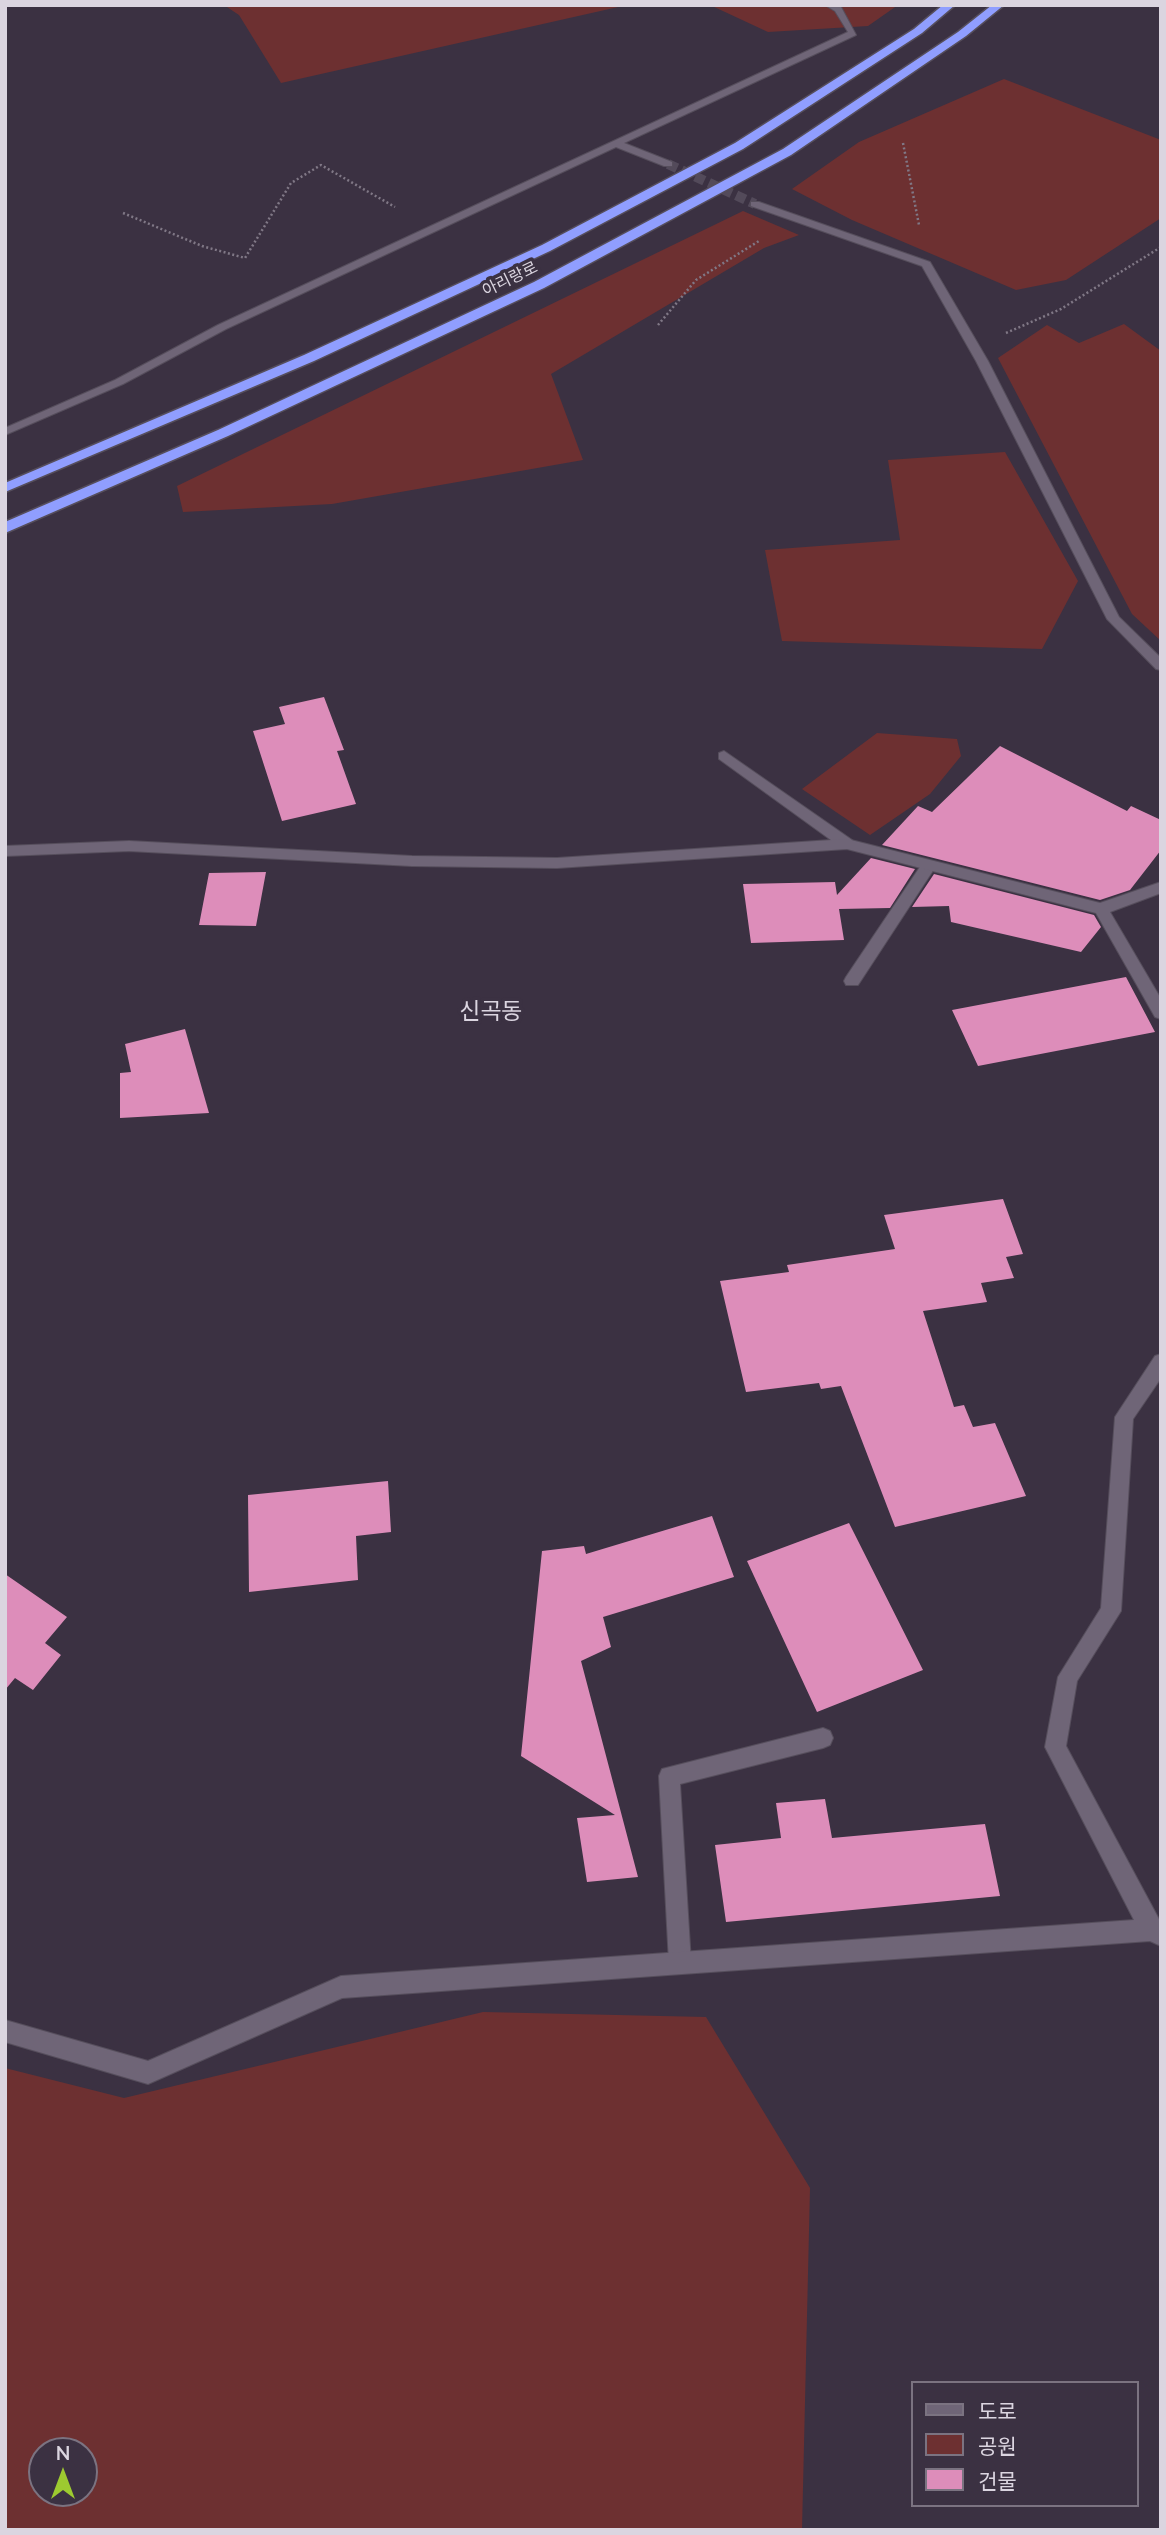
<!DOCTYPE html>
<html>
<head>
<meta charset="utf-8">
<style>
	body { margin:0 }
	#map { position:relative; width:1166px; height:2535px; overflow:hidden; background:#3b3142; font-family:Lato,"Noto Sans KR",sans-serif }
	canvas { display:block }
	.frame { position:absolute; inset:0; border:7px solid #dbd5e0; pointer-events:none }
	.legend { position:absolute; left:911px; top:2381px; width:228px; height:126px; box-sizing:border-box; background:#3b3142; border:2px solid #7b7381; margin:0; padding:9px 12px; list-style:none; font-size:21px; color:#dbd5e0 }
	.legend li { display:flex; align-items:center; gap:14px; height:35px }
	.legend b { width:35px; border:2px solid #7b7381 }
	.north { position:absolute; left:28px; top:2437px; width:70px; height:70px; box-sizing:border-box; background:#3b3142; border:2px solid #7b7381; border-radius:50%; rotate:0deg; font-size:19px; font-weight:700; line-height:28px; text-align:center; color:#dbd5e0 }
	.north::after { content:''; display:block; margin:auto; width:24px; height:32px; background:#9dca30; clip-path:polygon(50% 0,100% 100%,50% 72%,0 100%) }
</style>
</head>
<body>
<div id="map">
<canvas width="1166" height="2535"></canvas>
<div class="frame"></div>
<ul class="legend">
<li><b style="height:9px;background:#6f6577"></b>도로</li>
<li><b style="height:19px;background:#6d3031"></b>공원</li>
<li><b style="height:19px;background:#dd8dba"></b>건물</li>
</ul>
<div class="north">N</div>
</div>
<script>
const c = document.querySelector('canvas').getContext('2d');
c.lineJoin = 'round';
function fillPath(path, color) {
  c.fillStyle = color;
  c.fill(path, 'evenodd');
}
function shape(rows) {
  const path = new Path2D();
  for (const r of rows) {
    path.moveTo(r[0], r[1]);
    for (let i = 2; i < r.length; i += 2) path.lineTo(r[i], r[i + 1]);
  }
  return path;
}
function strokePath(path, color, width, dash) {
  c.strokeStyle = color;
  c.lineWidth = width;
  c.lineCap = dash ? 'butt' : 'round';
  c.setLineDash(dash || []);
  c.stroke(path);
}
function drawText(font, color, halo, rows, align = 'center') {
  c.font = font + ' Lato,"Noto Sans KR",sans-serif';
  c.lineWidth = 7;
  c.setLineDash([]);
  c.textBaseline = 'middle';
  c.strokeStyle = halo;
  c.fillStyle = color;
  for (const [text, x, y, turn = 0] of rows) {
    c.save();
    c.translate(x, y);
    c.rotate((+turn || 0) * Math.PI / 180);
    c.textAlign = isNaN(turn) ? turn : align;
    if (halo) c.strokeText(text, 0, 0);
    c.fillText(text, 0, 0);
    c.restore();
  }
}
fillPath(shape([
	[224,5,627,5,281,83,239,15],
	[710,5,898,5,868,26,768,32],
	[1004,79,1161,140,1161,218,1066,280,1016,290,852,220,792,189,859,142],
	[743,211,799,235,764,248,551,374,583,460,332,504,183,512,177,486],
	[1124,324,1161,351,1161,641,1132,614,998,358,1047,325,1079,343],
	[1005,452,1078,581,1042,649,782,641,765,550,900,540,888,460],
	[877,733,957,739,961,756,930,794,870,835,802,789],
	[483,2012,706,2017,810,2188,802,2530,5,2530,5,2068,124,2098],
	[42,2451,84,2451,84,2493,42,2493]
]), '#6d3031');
fillPath(shape([
	[324,697,344,750,337,751,356,804,282,821,253,731,285,724,279,707],
	[1000,746,1127,811,1131,806,1161,820,1161,850,1130,890,1100,900,882,845,918,806,932,812],
	[871,858,915,869,890,908,839,909,844,940,751,943,743,884,835,882,837,895],
	[266,872,256,926,199,925,209,873],
	[934,874,1094,915,1101,927,1081,952,951,922,949,906,912,907],
	[1126,977,1155,1032,978,1066,952,1010],
	[185,1029,209,1113,120,1118,120,1073,131,1072,125,1044],
	[1003,1199,1023,1254,1006,1257,1014,1278,981,1283,987,1302,923,1311,954,1407,964,1405,973,1427,995,1423,1026,1496,895,1527,841,1386,821,1389,819,1383,746,1392,720,1281,789,1272,787,1265,895,1249,884,1215],
	[388,1481,391,1532,356,1536,358,1580,249,1592,248,1495],
	[712,1516,734,1577,603,1617,611,1647,581,1661,638,1877,587,1882,577,1818,615,1815,521,1756,542,1551,584,1546,586,1554],
	[849,1523,923,1670,817,1712,747,1561],
	[5,1574,67,1617,45,1643,61,1655,33,1690,15,1678,5,1690],
	[825,1799,832,1838,985,1824,1000,1896,726,1922,715,1845,781,1838,776,1803]
]), '#dd8dba');
strokePath(shape([
	[668,164,755,204]
]), '#534a5a', 10, [10, 5]);
const lane = shape([
	[724,751,852,840,854,844,852,848,842,848,719,759,719,753,724,751],
	[929,860,936,865,934,869,858,985,846,985,844,981,846,977,924,861,929,860],
	[823,1728,830,1731,833,1738,830,1745,823,1748,680,1784,691,1963,688,1971,680,1974,672,1971,669,1963,659,1776,662,1769,823,1728]
]);
const street = shape([
	[825,5,841,7,856,35,624,143,672,162,672,166,664,166,616,147,226,329,123,384,5,435,5,428,115,380,218,325,848,32,835,11,825,5],
	[751,202,759,202,930,262,988,361,1119,617,1161,658,1161,670,1156,669,1107,619,976,361,922,266,751,206,751,202],
	[847,839,1100,903,1161,882,1161,893,1110,912,1161,999,1161,1019,1155,1017,1096,913,847,849,557,868,412,866,129,851,5,856,5,846,129,841,412,856,557,858,847,839],
	[1161,1354,1161,1378,1133,1419,1121,1611,1077,1681,1066,1746,1161,1923,1161,1946,1150,1941,342,1998,148,2084,5,2042,5,2020,148,2061,341,1976,1134,1920,1045,1747,1058,1677,1101,1608,1115,1417,1155,1356,1161,1354]
]);
const highway = shape([
	[943,5,955,5,922,33,743,149,550,251,314,361,5,492,5,483,304,355,542,245,735,143,914,29,943,5],
	[992,5,1004,5,966,36,791,155,544,288,228,436,5,533,5,522,218,430,534,282,783,149,958,32,992,5]
]);
strokePath(lane, '#564e5c', 2);
strokePath(street, '#564e5c', 2);
strokePath(highway, '#564e5c', 3);
strokePath(shape([
	[903,143,919,225],
	[123,213,202,246,245,258,291,183,321,165,395,207],
	[658,325,696,280,759,241],
	[1006,333,1061,309,1161,247]
]), '#807886', 2.5, [2, 2.5]);
fillPath(lane, '#6f6577');
fillPath(street, '#6f6577');
fillPath(highway, '#909eff');
drawText('16px', '#dbd5e0', '#3b3142', [
	["아리랑로",510,279,-26]
]);
drawText('23px', '#dbd5e0', '#3b3142', [
	["신곡동",491,1012]
]);
</script>
</body>
</html>
